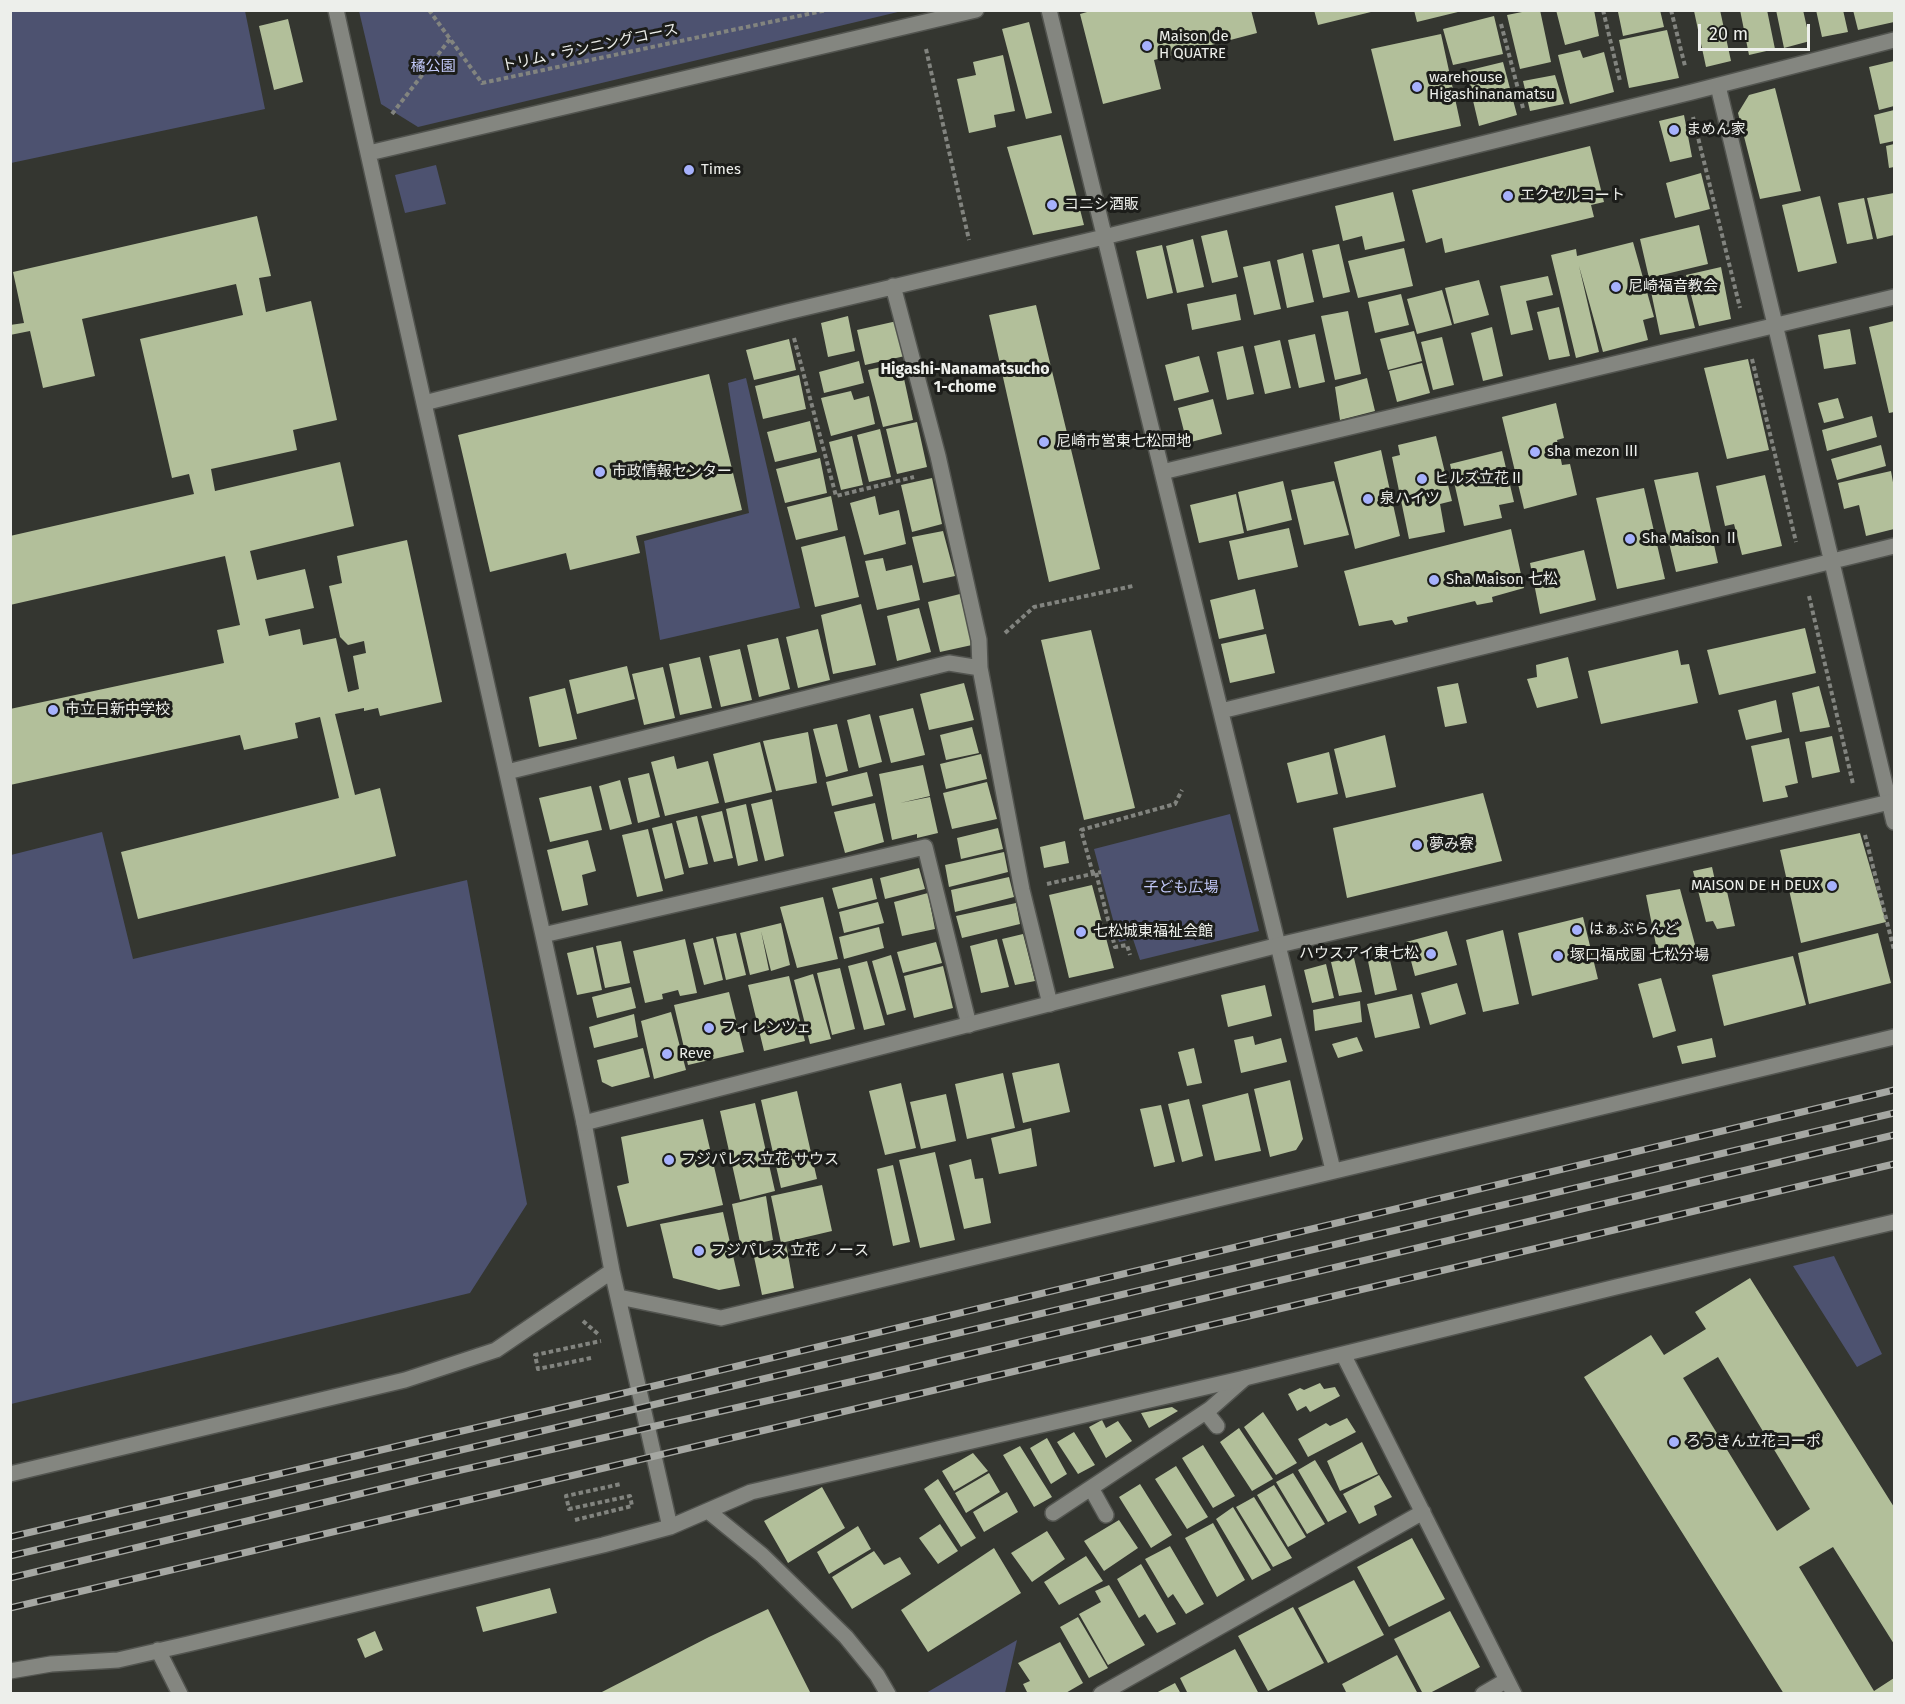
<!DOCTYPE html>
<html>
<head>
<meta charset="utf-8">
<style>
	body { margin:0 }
	#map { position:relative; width:1905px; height:1704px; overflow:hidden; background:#343630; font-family:"Fira Sans",sans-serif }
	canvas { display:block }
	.frame { position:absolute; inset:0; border:12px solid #edefeb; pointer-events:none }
	.scale { position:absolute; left:1698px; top:24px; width:112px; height:27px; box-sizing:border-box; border:3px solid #edefeb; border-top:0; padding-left:8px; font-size:18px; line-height:21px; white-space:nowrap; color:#edefeb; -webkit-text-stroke:4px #1c1d1a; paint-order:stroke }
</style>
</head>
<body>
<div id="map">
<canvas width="1905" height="1704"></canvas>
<div class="frame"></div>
<div class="scale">20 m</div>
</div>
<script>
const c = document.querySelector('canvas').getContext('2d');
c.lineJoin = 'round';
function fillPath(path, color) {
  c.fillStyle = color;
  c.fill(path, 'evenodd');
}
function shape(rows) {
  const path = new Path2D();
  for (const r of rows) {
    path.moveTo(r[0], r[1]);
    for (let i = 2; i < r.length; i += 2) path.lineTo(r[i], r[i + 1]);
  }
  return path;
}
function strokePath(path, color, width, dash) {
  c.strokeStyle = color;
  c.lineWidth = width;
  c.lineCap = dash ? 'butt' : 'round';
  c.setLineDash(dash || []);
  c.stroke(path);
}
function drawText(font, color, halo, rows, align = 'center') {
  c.font = font + ' "Fira Sans","Noto Sans JP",sans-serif';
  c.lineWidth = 6;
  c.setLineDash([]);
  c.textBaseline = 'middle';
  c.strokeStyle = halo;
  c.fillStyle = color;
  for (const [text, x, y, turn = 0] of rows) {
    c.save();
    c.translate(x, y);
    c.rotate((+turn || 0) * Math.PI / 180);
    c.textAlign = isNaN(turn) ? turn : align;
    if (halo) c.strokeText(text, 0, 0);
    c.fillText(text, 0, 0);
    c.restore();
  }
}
fillPath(shape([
	[10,11,245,11,265,109,11,163],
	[359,11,359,10,902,11,418,127,381,104],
	[436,165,446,204,405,213,395,175],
	[746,378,800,608,660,640,644,541,749,513,728,383],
	[1230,814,1259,931,1140,960,1133,939,1119,942,1094,849],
	[102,832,133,959,467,880,527,1204,470,1293,11,1404,11,855],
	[1834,1256,1882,1354,1857,1367,1793,1266],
	[1017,1640,1005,1693,926,1693]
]), '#4d5270');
fillPath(shape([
	[1094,10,1251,10,1257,33,1154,60,1161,89,1103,104,1080,14],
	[1314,10,1375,10,1375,11,1318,25],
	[1414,10,1462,10,1462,11,1417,22],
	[1532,10,1540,10,1551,62,1520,69,1507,15],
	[1556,10,1594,10,1599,36,1565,45],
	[1625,10,1660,10,1664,27,1623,36,1618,12],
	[1720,10,1731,61,1706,67,1694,11],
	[1740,10,1767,10,1775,49,1749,55],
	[1776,10,1803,10,1810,41,1784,48],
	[1816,10,1843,10,1848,32,1822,37],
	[1853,10,1894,10,1894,22,1858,30],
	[1494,16,1503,54,1453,65,1443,29],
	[288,19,303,82,274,90,259,26],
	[1029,22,1052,113,1026,119,1002,29],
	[1667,30,1679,78,1629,88,1619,40],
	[1441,34,1461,126,1394,141,1371,49],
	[1580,50,1583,58,1604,52,1614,92,1570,104,1558,55],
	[1003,55,1015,111,994,115,996,127,969,133,957,79,976,75,973,62],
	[1894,61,1894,106,1879,110,1869,67],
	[1503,62,1517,115,1479,126,1466,71],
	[1555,75,1564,104,1530,111,1523,81],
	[1775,88,1801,191,1760,199,1738,113,1749,95],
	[1894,110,1894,141,1880,144,1874,115],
	[1684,115,1692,157,1670,162,1659,121],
	[1061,135,1084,225,1033,235,1007,147],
	[1894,144,1894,167,1889,168,1886,146],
	[1590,146,1604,202,1591,205,1594,217,1445,253,1442,238,1426,243,1412,190],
	[1701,173,1710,209,1675,218,1666,183],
	[1393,192,1405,241,1365,250,1362,236,1343,241,1335,206],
	[1894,193,1894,235,1877,239,1867,198],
	[1820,196,1837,263,1798,272,1782,205],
	[1864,198,1873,239,1847,244,1838,203],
	[257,216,271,276,259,278,266,312,311,301,337,420,293,430,297,450,211,469,215,491,340,462,354,526,250,551,257,580,305,569,314,608,265,619,269,636,300,629,303,645,336,638,348,692,359,689,353,656,366,653,364,641,348,645,340,637,329,586,342,583,337,556,407,540,442,702,380,716,378,708,364,711,364,708,335,714,355,795,380,788,396,856,138,919,121,852,339,798,320,717,295,723,298,738,244,750,240,735,10,785,10,709,224,663,217,630,240,625,225,556,10,605,10,536,194,494,189,474,172,478,140,339,243,315,236,284,82,319,95,376,43,388,30,331,10,335,10,325,24,323,13,272],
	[1699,225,1708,264,1649,278,1640,239],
	[1227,230,1238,277,1212,283,1201,236],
	[1193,239,1204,287,1177,293,1166,246],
	[1633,242,1654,317,1643,320,1648,340,1603,352,1579,266,1599,352,1576,358,1551,255,1576,249,1577,256],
	[1339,244,1350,292,1323,298,1312,250],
	[1162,245,1173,293,1147,299,1136,251],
	[1404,248,1413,286,1358,298,1348,261],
	[1303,253,1314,302,1287,308,1277,260],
	[1270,261,1281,309,1254,315,1243,267],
	[1721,267,1731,319,1699,326,1686,275],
	[1548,276,1553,295,1526,301,1533,330,1511,335,1500,286],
	[1682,276,1695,328,1660,335,1649,282],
	[1479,280,1489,315,1454,324,1445,288],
	[1442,290,1452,325,1417,334,1407,299],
	[1236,294,1241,320,1192,330,1187,304],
	[1401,294,1409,325,1375,333,1368,302],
	[1036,305,1100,569,1049,582,989,315],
	[1559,307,1570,356,1549,360,1537,312],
	[1348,311,1361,374,1335,380,1321,316],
	[848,316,855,351,828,357,821,323],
	[897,321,905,356,865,365,857,330],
	[1894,321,1894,412,1889,413,1869,327],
	[1492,327,1503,376,1483,381,1471,333],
	[1850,329,1856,364,1824,369,1818,335],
	[1414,331,1422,361,1388,370,1380,339],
	[1315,334,1325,382,1299,388,1288,340],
	[1442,337,1454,385,1433,390,1421,342],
	[789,339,796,370,754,380,746,350],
	[1280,340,1291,388,1265,394,1254,346],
	[1243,346,1254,394,1227,400,1217,352],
	[1199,356,1209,392,1174,401,1165,365],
	[1748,359,1769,450,1727,459,1704,368],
	[859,361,864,383,824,393,819,372],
	[1422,363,1430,393,1397,402,1389,371],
	[886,366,889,377,903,374,913,420,883,427,868,370],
	[709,374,742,510,636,536,640,553,570,570,566,553,490,572,458,435],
	[799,375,806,409,763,419,755,386],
	[1367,378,1375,411,1340,420,1335,387],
	[851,391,854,400,869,396,875,424,831,436,821,398],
	[1838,398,1844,418,1824,423,1818,403],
	[1213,399,1222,434,1187,443,1178,408],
	[1556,403,1564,438,1557,440,1562,465,1570,464,1577,495,1524,509,1502,417],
	[1872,416,1877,437,1827,451,1822,430],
	[810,421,817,452,775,462,767,432],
	[917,422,927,467,897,474,886,429],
	[880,429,891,477,869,482,857,435],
	[852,436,863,485,841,490,829,442],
	[1436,436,1452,501,1440,504,1445,532,1409,539,1392,457,1400,455,1398,445],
	[1881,445,1886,466,1837,480,1831,459],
	[1381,450,1400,536,1355,549,1334,462],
	[1502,451,1514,502,1499,505,1502,518,1464,526,1450,464],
	[820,458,827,493,785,503,776,469],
	[1891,471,1894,488,1894,529,1866,536,1859,505,1844,509,1838,483],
	[1698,472,1718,563,1676,572,1654,480],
	[1765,475,1782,546,1742,555,1734,524,1725,526,1716,486],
	[932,478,942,524,912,532,901,485],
	[1283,481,1292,520,1247,531,1238,492],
	[1334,481,1349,535,1304,545,1291,490],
	[1644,488,1665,579,1617,589,1596,498],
	[1236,494,1244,533,1199,543,1190,505],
	[831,496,838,530,796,540,787,507],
	[875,496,879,515,899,510,906,544,864,555,850,503],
	[1289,528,1298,567,1238,580,1229,541],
	[1511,529,1524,588,1492,597,1493,602,1477,605,1475,601,1407,617,1408,622,1395,625,1392,620,1359,626,1344,571],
	[943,531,955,576,923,583,912,537],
	[845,536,859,597,815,607,801,547],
	[1584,550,1596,600,1540,614,1530,563],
	[883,558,886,571,912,565,920,600,877,610,865,561],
	[1255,589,1264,629,1219,639,1210,600],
	[960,594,972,645,940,652,928,602],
	[861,604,876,665,833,674,821,615],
	[919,608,931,652,897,661,887,616],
	[1805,628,1816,673,1719,695,1707,650],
	[818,629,830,680,798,688,786,637],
	[1091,630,1135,808,1084,820,1041,640],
	[1266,634,1275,673,1230,683,1221,644],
	[778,638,790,689,759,697,747,645],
	[740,649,752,700,721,707,709,656],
	[1678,650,1681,665,1689,664,1698,703,1601,724,1588,671],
	[700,657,712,708,680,715,669,664],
	[1568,657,1578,698,1537,708,1527,679,1537,677,1536,665],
	[627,666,635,699,577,714,569,680],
	[663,667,675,718,644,725,632,674],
	[964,683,974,720,929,730,920,694],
	[1458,683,1467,723,1445,727,1437,687],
	[1819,686,1830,727,1800,732,1792,693],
	[565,688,577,739,539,747,529,697],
	[1776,700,1782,732,1746,740,1738,710],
	[913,708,925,755,891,763,879,716],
	[870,714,882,762,859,768,847,720],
	[837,724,848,771,826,777,813,729],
	[972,727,979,753,946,760,940,735],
	[808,732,817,783,776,791,763,741],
	[1385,735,1396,787,1346,798,1334,749],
	[1832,736,1840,772,1812,778,1805,742],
	[1789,738,1798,783,1785,786,1788,797,1763,802,1751,746],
	[760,742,772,792,725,803,713,754],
	[1329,752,1338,794,1297,803,1287,763],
	[981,754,987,779,946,789,940,764],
	[674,756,677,769,708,761,719,803,665,816,651,762],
	[923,765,930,796,900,803,930,797,938,833,917,838,917,834,892,840,879,774],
	[867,772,873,796,832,806,826,782],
	[649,773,660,817,638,823,628,778],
	[620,780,632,824,610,830,599,786],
	[987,782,997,819,952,829,943,793],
	[591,786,602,830,550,842,539,798],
	[1483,793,1502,861,1347,898,1333,828],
	[772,799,784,856,765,861,751,804],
	[875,803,884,842,845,853,834,812],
	[746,804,758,861,738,866,726,809],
	[722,811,733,858,714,862,701,816],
	[697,816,708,864,689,868,676,821],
	[672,823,684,874,665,879,652,828],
	[998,828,1003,849,961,859,957,838],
	[648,829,663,891,637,897,622,835],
	[1860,833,1886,922,1801,943,1780,850],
	[588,840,596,871,582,875,588,905,562,911,547,850],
	[1065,841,1069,863,1044,868,1040,847],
	[1004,852,1008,872,949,887,945,865],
	[1712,867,1716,885,1725,883,1735,926,1717,929,1713,921,1706,922,1693,871],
	[919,868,925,889,885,899,880,878],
	[1009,877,1014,897,955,912,951,890],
	[872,878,877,899,838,909,832,888],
	[1092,885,1114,968,1069,978,1049,895],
	[1680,889,1697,952,1659,960,1646,895],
	[928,893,935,929,902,936,894,902],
	[823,897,838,959,797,968,780,907],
	[878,902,884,923,844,933,839,912],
	[1016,903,1020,924,962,938,956,916],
	[1583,917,1598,979,1532,996,1518,933],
	[781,923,790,965,771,971,761,931,769,970,750,975,740,933],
	[879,927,884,948,844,959,839,937],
	[1503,930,1519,1004,1483,1012,1466,940],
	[1447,931,1457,965,1415,976,1406,942],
	[736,933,746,975,726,980,716,937],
	[1878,933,1891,983,1809,1004,1798,953],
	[1023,934,1035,981,1015,985,1002,939],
	[713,938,723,980,704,985,693,943],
	[685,939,697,993,680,996,678,990,662,994,663,999,645,1003,633,951],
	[997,939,1009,987,981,993,970,946],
	[621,941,630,983,605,988,596,946],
	[936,942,942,963,903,973,897,952],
	[593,947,602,990,577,995,567,953],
	[891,955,906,1010,887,1015,872,961],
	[1389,956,1397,990,1375,995,1368,961],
	[1793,956,1806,1005,1724,1026,1712,975],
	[1354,958,1362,992,1339,996,1331,962],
	[867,961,885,1025,864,1030,848,966],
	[1326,964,1334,998,1312,1003,1304,970],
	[943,966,953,1008,914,1018,904,976],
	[840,968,855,1029,832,1035,817,973],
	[813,974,831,1039,810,1044,794,980],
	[789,976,805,1041,764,1051,748,985],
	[1661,978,1676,1031,1653,1038,1638,984],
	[1457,983,1466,1014,1430,1025,1421,993],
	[1265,985,1272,1016,1228,1027,1221,995],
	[631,987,636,1008,597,1018,592,997],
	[729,992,744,1052,688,1065,674,1005],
	[1412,994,1420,1028,1375,1038,1367,1004],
	[1360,1001,1362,1022,1315,1031,1313,1010],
	[671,1012,686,1070,654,1079,641,1021],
	[634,1014,638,1037,594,1048,589,1027],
	[1253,1036,1255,1045,1281,1038,1287,1062,1241,1073,1234,1040],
	[1357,1037,1363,1051,1338,1058,1332,1044],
	[1712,1038,1716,1057,1682,1064,1677,1046],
	[643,1048,650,1077,612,1087,602,1082,597,1060],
	[1194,1048,1202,1083,1187,1086,1178,1052],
	[1059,1063,1070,1112,1023,1123,1012,1073],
	[1003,1073,1015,1128,967,1139,955,1084],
	[1290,1080,1303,1139,1296,1150,1270,1157,1254,1089],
	[901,1083,916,1148,885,1155,869,1091],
	[797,1091,817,1179,781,1188,761,1100],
	[1248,1093,1261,1151,1215,1161,1202,1105],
	[946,1094,956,1141,921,1149,910,1102],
	[1189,1099,1203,1156,1182,1162,1168,1104],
	[755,1103,775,1191,740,1200,720,1111],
	[1161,1105,1175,1162,1154,1167,1140,1109],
	[703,1119,723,1205,627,1227,617,1186,629,1183,621,1137],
	[1031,1128,1037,1166,999,1174,991,1138],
	[935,1152,955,1240,920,1248,899,1160],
	[971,1159,975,1179,983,1178,991,1223,964,1229,949,1165],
	[893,1165,910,1242,893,1246,877,1169],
	[822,1185,832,1231,781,1243,771,1196],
	[766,1196,773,1240,741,1247,732,1204],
	[723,1212,740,1286,719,1290,673,1278,660,1224],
	[786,1244,794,1288,762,1295,753,1252],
	[1750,1278,1894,1507,1894,1644,1833,1547,1799,1567,1874,1691,1894,1678,1894,1694,1784,1694,1584,1377,1651,1335,1664,1355,1706,1329,1695,1312],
	[1718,1357,1810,1509,1777,1531,1683,1378],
	[1320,1383,1324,1389,1335,1387,1340,1396,1310,1412,1306,1406,1297,1411,1288,1394,1300,1388,1304,1390],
	[1172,1407,1178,1411,1149,1428,1141,1413],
	[1263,1412,1297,1463,1276,1475,1244,1427],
	[1347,1418,1356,1432,1308,1457,1298,1439,1326,1423,1330,1426],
	[1102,1420,1106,1428,1118,1421,1132,1441,1106,1458,1089,1427],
	[1239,1428,1273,1479,1252,1491,1220,1442],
	[1074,1432,1095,1465,1078,1474,1057,1442],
	[1047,1438,1067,1474,1051,1484,1030,1448],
	[1362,1442,1378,1474,1340,1491,1327,1461],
	[1203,1445,1235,1496,1213,1508,1182,1458],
	[1020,1446,1052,1497,1034,1507,1003,1455],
	[973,1453,988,1471,954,1491,942,1471],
	[1315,1460,1347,1512,1328,1522,1298,1470],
	[1176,1466,1208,1517,1187,1529,1155,1479],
	[989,1473,1000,1492,966,1513,955,1493],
	[1293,1473,1325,1524,1307,1534,1276,1482],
	[1379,1475,1392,1497,1374,1506,1377,1515,1359,1524,1343,1494],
	[938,1479,976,1538,961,1547,924,1489],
	[1140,1484,1172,1535,1151,1548,1119,1497],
	[1274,1485,1306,1537,1288,1547,1257,1495],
	[822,1487,845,1528,788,1563,764,1521],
	[1007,1492,1018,1512,984,1532,973,1512],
	[1254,1497,1292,1558,1273,1567,1236,1507],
	[1233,1507,1271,1570,1252,1580,1216,1519],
	[1119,1520,1138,1548,1104,1571,1084,1541],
	[1213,1523,1245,1580,1217,1597,1185,1538],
	[940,1524,958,1551,938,1564,919,1538],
	[858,1526,871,1549,829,1574,817,1552],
	[1047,1531,1065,1559,1032,1582,1011,1553],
	[1412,1538,1445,1599,1389,1627,1357,1567],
	[1170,1546,1204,1604,1186,1614,1173,1594,1168,1598,1145,1559],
	[994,1548,1021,1593,928,1652,901,1610],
	[874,1551,884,1565,900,1557,911,1574,852,1609,832,1577],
	[1086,1556,1103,1581,1059,1605,1044,1582],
	[1141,1564,1176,1624,1157,1633,1145,1614,1139,1618,1117,1579],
	[1354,1580,1384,1635,1328,1663,1298,1608],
	[1109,1585,1145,1645,1108,1665,1079,1614,1101,1602,1095,1591],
	[550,1588,557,1613,483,1632,476,1607],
	[1293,1607,1324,1663,1268,1691,1238,1636],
	[768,1609,811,1694,598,1694,709,1637],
	[1450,1611,1480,1667,1428,1694,1423,1694,1394,1639],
	[1078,1617,1108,1668,1089,1678,1060,1627],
	[375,1631,383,1650,365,1658,357,1639],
	[1060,1642,1083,1683,1064,1694,1028,1694,1023,1684,1030,1681,1018,1663],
	[1235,1649,1259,1694,1188,1694,1180,1678],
	[1397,1655,1418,1694,1347,1694,1342,1684],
	[1175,1683,1181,1694,1154,1694]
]), '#b2bf9a');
const lane = shape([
	[1206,1412,1217,1426],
	[1091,1488,1106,1515],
	[1053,1513,1210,1409,1245,1378]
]);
const street = shape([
	[336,10,543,935,584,1123,612,1271,670,1527],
	[1049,10,1333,1170],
	[1718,86,1894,822],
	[369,153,976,10],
	[893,286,938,456,979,640,980,668,1022,890,1050,1004],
	[424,403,787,312,1104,237,1692,92,1894,40],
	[1162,472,1894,297],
	[1221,711,1894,546],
	[507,772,949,663,980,668],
	[543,935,925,847,969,1025],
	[619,1297,721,1318,1894,1037],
	[1343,1354,1514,1694],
	[10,1474,405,1380,496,1350,612,1271],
	[708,1511,762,1555,846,1637,877,1675,888,1694],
	[158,1650,180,1694],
	[10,1671,51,1664,118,1660,188,1644,603,1545,670,1527,751,1492,1245,1378,1616,1287,1894,1222],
	[1101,1694,1423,1512],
	[1483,1694,1507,1680]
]);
const secondary = shape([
	[584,1123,1279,945,1894,801]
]);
strokePath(lane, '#52544f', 18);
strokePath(street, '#52544f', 18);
strokePath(secondary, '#52544f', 18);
strokePath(shape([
	[429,10,482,83,827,10],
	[1603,10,1620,81],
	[1671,10,1685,66],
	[1501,24,1523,108],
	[926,49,969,240],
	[392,114,450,39],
	[1693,117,1740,308],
	[794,338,836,496,914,477],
	[1752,359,1796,542],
	[1809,596,1853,784],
	[1005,633,1034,607,1133,586],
	[1865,835,1894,950],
	[1096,873,1115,947,1127,945,1130,955],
	[1093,874,1081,830,1175,804,1182,790],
	[1047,884,1101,872],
	[583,1321,598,1334],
	[591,1358,538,1369,535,1355,601,1341],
	[575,1520,632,1506,630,1496,569,1509,566,1496,621,1484]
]), '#82847f', 4, [4.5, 3]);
strokePath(lane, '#848680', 15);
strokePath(street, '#848680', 15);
strokePath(secondary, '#848680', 15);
const rail = shape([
	[10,1537,658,1385,1894,1090],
	[10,1556,1894,1113],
	[10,1578,430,1477,872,1377,1894,1135],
	[10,1608,1894,1164]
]);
strokePath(rail, '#a5a7a2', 7);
strokePath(rail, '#1c1d1a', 4.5, [14]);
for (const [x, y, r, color] of [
	[1147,46,6,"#a6b1fc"],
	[1417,87,6,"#a6b1fc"],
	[1674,130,6,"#a6b1fc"],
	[689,170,6,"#a6b1fc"],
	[1508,196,6,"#a6b1fc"],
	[1052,205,6,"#a6b1fc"],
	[1616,287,6,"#a6b1fc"],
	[1044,442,6,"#a6b1fc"],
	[1535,452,6,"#a6b1fc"],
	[600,472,6,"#a6b1fc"],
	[1422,479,6,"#a6b1fc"],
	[1368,499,6,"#a6b1fc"],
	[1630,539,6,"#a6b1fc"],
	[1434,580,6,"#a6b1fc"],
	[53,710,6,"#a6b1fc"],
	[1417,845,6,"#a6b1fc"],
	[1832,886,6,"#a6b1fc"],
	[1577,930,6,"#a6b1fc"],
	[1081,932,6,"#a6b1fc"],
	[1431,954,6,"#a6b1fc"],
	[1558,956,6,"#a6b1fc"],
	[709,1028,6,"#a6b1fc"],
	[667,1054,6,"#a6b1fc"],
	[669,1160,6,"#a6b1fc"],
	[699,1251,6,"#a6b1fc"],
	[1674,1442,6,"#a6b1fc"]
]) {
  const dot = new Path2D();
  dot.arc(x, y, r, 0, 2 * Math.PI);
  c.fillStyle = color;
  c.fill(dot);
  strokePath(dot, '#1c1d1a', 2);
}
drawText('15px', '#edefeb', '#1c1d1a', [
	["Maison de",1159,37],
	["H QUATRE",1159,54],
	["warehouse",1429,78],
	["Higashinanamatsu",1429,95],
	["まめん家",1686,130],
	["Times",701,170],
	["エクセルコート",1520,196],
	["コニシ酒販",1064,205],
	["尼崎福音教会",1628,287],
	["尼崎市営東七松団地",1056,442],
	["sha mezon Ⅲ",1547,452],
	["市政情報センター",612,472],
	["ヒルズ立花Ⅱ",1434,479],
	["泉ハイツ",1380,499],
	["Sha Maison Ⅱ",1642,539],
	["Sha Maison 七松",1446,580],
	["市立日新中学校",65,710],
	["夢み寮",1429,845],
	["MAISON DE H DEUX",1820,886,"right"],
	["はぁぶらんど",1589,930],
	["七松城東福祉会館",1093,932],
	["ハウスアイ東七松",1419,954,"right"],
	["塚口福成園 七松分場",1570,956],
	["フィレンツェ",721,1028],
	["Reve",679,1054],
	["フジパレス 立花 サウス",681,1160],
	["フジパレス 立花 ノース",711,1251],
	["ろうきん立花コーポ",1686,1442]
], 'left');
drawText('15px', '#edefeb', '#1c1d1a', [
	["トリム・ランニングコース",590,48,-12]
]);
drawText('15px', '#c3cafa', '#1c1d1a', [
	["橘公園",433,67],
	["子ども広場",1181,888]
]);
drawText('bold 16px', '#edefeb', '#1c1d1a', [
	["Higashi-Nanamatsucho",965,370],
	["1-chome",965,388]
]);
</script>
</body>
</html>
